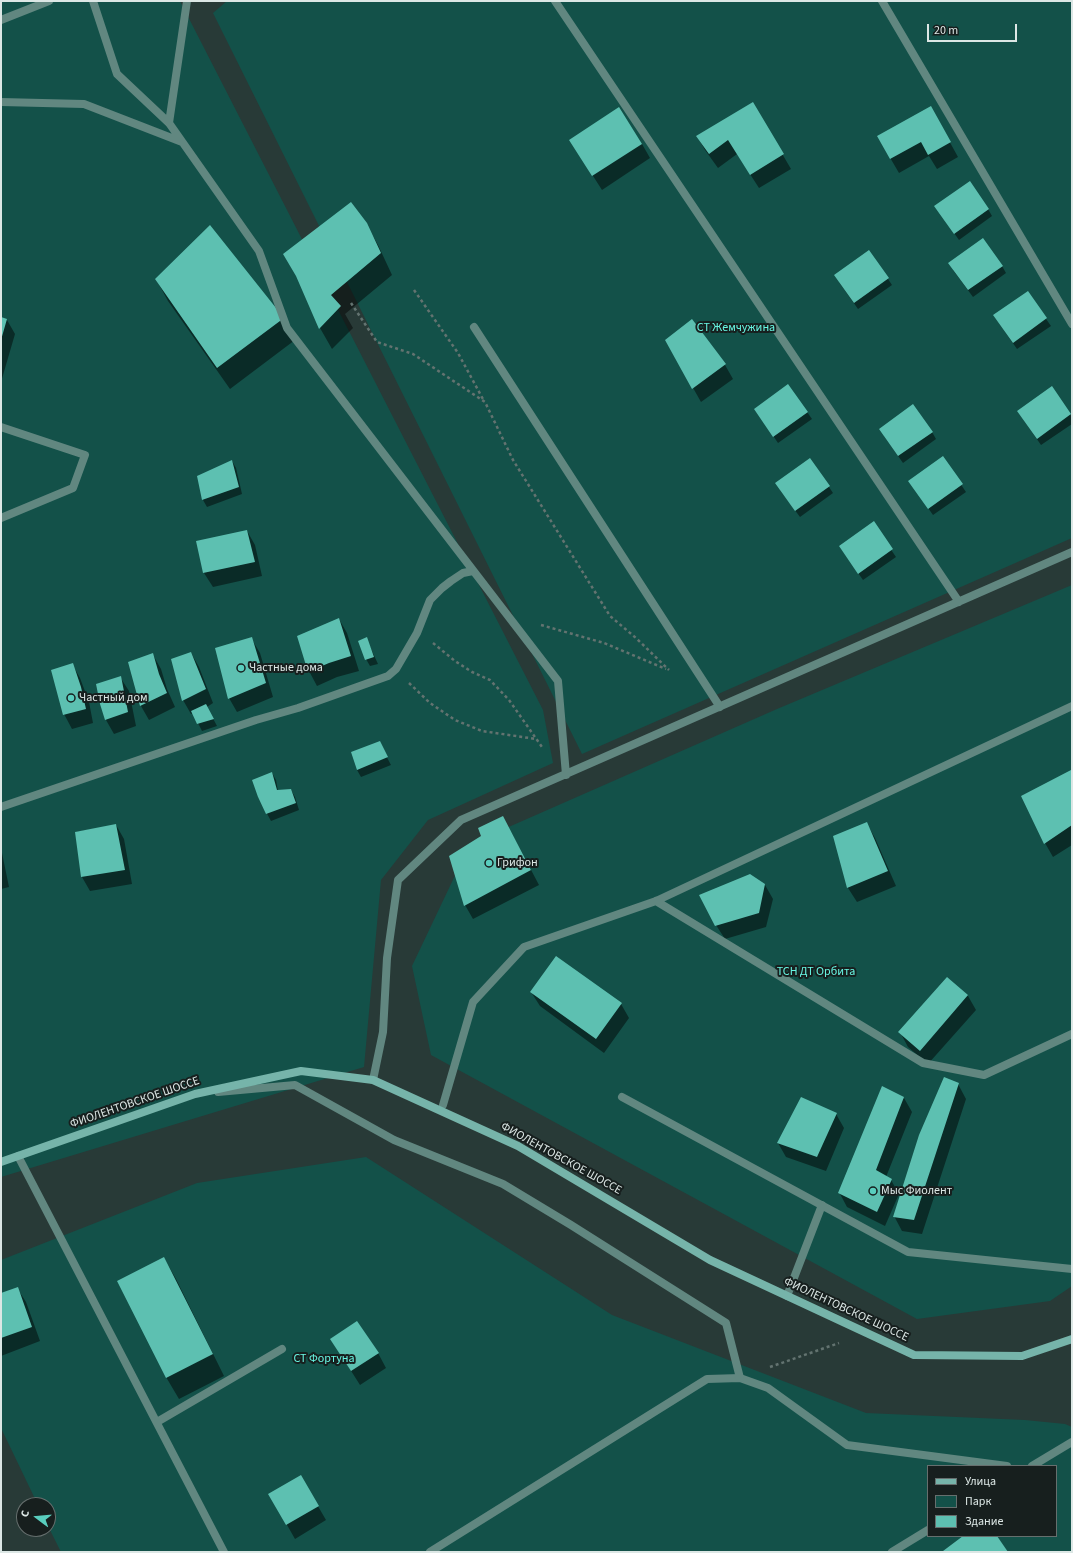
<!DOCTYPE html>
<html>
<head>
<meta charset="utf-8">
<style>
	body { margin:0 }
	#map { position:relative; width:1073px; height:1553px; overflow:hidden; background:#283a37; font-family:"Source Sans 3",sans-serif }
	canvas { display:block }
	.frame { position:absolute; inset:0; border:2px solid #dce7e5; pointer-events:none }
	.legend { position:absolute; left:927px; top:1465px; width:130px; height:72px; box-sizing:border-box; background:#171f1e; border:1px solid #666f6e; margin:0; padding:5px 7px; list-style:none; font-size:12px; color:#dce7e5 }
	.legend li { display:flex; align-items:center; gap:8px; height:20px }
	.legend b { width:20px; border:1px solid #666f6e }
	.north { position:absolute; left:16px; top:1497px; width:40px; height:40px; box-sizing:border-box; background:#171f1e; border:1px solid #666f6e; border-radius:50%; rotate:286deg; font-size:11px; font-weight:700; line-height:16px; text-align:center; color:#dce7e5 }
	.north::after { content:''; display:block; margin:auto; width:14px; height:18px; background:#59cebe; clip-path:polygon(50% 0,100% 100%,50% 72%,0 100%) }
	.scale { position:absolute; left:927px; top:24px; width:90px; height:18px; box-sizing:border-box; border:2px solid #dce7e5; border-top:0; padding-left:5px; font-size:12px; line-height:14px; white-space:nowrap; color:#dce7e5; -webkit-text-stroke:3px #171f1e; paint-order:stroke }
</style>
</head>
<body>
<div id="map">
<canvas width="1073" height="1553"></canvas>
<div class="frame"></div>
<ul class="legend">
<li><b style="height:5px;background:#76b4aa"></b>Улица</li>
<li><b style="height:11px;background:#135149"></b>Парк</li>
<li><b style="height:11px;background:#5dc0b1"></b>Здание</li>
</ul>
<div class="north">С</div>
<div class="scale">20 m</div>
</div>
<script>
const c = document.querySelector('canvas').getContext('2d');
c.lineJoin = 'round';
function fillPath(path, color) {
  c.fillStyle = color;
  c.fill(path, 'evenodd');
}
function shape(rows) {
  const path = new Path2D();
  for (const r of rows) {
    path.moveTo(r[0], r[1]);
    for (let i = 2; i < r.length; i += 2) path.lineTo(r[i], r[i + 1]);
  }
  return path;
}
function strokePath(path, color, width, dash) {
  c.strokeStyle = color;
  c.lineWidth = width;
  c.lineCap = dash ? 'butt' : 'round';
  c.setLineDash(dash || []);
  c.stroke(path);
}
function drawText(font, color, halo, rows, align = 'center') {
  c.font = font + ' "Source Sans 3",sans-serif';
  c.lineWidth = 4;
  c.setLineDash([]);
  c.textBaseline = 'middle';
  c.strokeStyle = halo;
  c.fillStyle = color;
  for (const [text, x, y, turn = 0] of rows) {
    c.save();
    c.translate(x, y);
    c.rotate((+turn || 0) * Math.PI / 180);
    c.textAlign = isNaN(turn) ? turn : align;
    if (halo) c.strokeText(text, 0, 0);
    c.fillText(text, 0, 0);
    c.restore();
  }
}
fillPath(shape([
	[1,1,180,1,543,710,553,763,428,820,381,880,364,1067,1,1177],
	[227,1,1072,1,1072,538,582,754,213,13],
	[1072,585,1072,1286,1050,1301,917,1319,431,1055,412,966,470,844,777,709],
	[366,1157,612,1315,866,1413,1025,1420,1065,1424,1072,1427,1072,1552,61,1552,48,1526,48,1505,38,1505,1,1428,1,1260,197,1183],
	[928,1466,1056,1466,1056,1536,928,1536]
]), '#135149');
fillPath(shape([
	[753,104,791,169,759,188,737,154,718,168,705,150,697,136],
	[931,108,958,157,937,169,929,156,899,173,878,137],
	[642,144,650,158,602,190,579,154],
	[988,209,992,216,959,240,940,213],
	[366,223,378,245,392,275,345,314,353,328,332,349,320,328,299,280],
	[1002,266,1006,273,973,297,953,270],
	[156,279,283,319,295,340,230,389,168,301],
	[888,279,892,285,858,309,839,282],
	[1027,292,1051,326,1017,349,994,316],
	[1,318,7,320,15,334,1,382],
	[692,320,725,365,733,379,701,402,666,340],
	[788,385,812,419,778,443,755,409],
	[1052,388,1072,417,1072,424,1041,445,1018,412],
	[932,432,936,439,903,463,884,436],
	[943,458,966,492,933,515,914,488],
	[232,461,236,468,242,494,207,507,203,500,198,477],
	[829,487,833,493,800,517,780,490],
	[873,523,896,557,863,580,840,547],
	[247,531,255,545,262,576,213,587,204,573,198,542],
	[339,619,347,633,359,671,337,677,317,686,309,671],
	[251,638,260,653,273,697,237,712,229,698],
	[366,638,378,664,370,666,366,659],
	[191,653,199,667,213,703,207,707,217,726,202,731,193,713,191,714,183,700],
	[153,655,161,669,167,689,175,707,149,720,141,706,130,663],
	[72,664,80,678,89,702,93,723,72,729,64,714],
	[120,677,129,691,136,726,114,734,106,720],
	[383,750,391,765,361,777,357,770],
	[1071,771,1072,773,1072,845,1053,857,1045,843],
	[272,773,276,780,278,791,291,790,295,797,299,810,271,821,258,797],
	[867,824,875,838,896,886,857,902,848,888,834,837],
	[116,825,124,839,132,884,90,891,82,877,76,832],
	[511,832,539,885,473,919,465,905,483,837],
	[1,848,9,887,1,889],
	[765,885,773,899,766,927,725,939,716,925],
	[947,978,968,996,976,1010,928,1064,908,1047,900,1032],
	[531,992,621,1004,629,1018,604,1053,540,1006],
	[958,1084,966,1099,922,1234,902,1231,894,1216],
	[904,1098,912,1112,886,1177,891,1180,899,1194,885,1226,847,1207,839,1192],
	[836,1114,844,1128,826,1171,786,1157,778,1143],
	[164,1258,176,1279,224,1376,179,1399,166,1377],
	[17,1288,26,1302,40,1341,1,1356,1,1294],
	[331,1339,378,1353,386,1368,360,1385],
	[301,1477,326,1520,295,1539,270,1495]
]), '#0007');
fillPath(shape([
	[753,102,784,154,750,175,728,140,709,154,696,136],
	[931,106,951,142,928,155,921,142,890,159,877,136],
	[619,107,642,144,592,176,569,140],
	[970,181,989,209,954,234,934,206],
	[351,202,367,223,381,253,331,295,341,306,319,329,296,276,283,254],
	[210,225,284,318,217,368,155,279],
	[983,238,1003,266,968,290,948,263],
	[869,250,889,278,854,303,834,275],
	[1028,291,1047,318,1013,343,993,315],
	[1,317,7,319,1,340],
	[692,319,726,364,692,389,665,340],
	[788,384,808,412,773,437,754,409],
	[1052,386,1071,414,1037,439,1017,411],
	[913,404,933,432,898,456,879,429],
	[943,456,963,484,928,509,908,481],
	[810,458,830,486,795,511,775,483],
	[232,460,239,487,202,500,197,476],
	[874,521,893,549,858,574,839,546],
	[247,530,255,562,203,573,196,541],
	[339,618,351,656,329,663,308,672,297,636],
	[252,637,266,683,228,699,215,648],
	[367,637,374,657,365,660,358,641],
	[191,652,206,689,182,701,171,659],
	[153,653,159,674,167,693,140,706,128,662],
	[73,663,81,687,86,709,63,715,51,670],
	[121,676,128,712,105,720,100,704,96,684],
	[206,704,214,719,197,724,191,711],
	[380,741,388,757,357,770,351,752],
	[1071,770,1072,825,1044,844,1021,796],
	[272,772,277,790,291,789,296,803,266,814,258,797,252,780],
	[503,816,531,870,464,906,449,856,481,836,478,828],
	[867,822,888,871,847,888,833,836],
	[116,824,125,870,81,877,75,832],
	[750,874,765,884,759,913,715,926,699,895],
	[556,956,622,1003,596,1039,530,992],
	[947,977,968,995,920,1051,898,1032],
	[944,1077,959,1083,914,1220,893,1217,919,1135],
	[882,1086,904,1097,876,1170,892,1179,877,1212,838,1193],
	[801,1097,837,1113,817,1157,777,1143],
	[164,1257,213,1354,166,1378,117,1281],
	[18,1287,32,1327,1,1338,1,1293],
	[357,1321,379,1353,351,1371,330,1339],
	[301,1475,319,1506,286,1525,268,1494],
	[963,1536,997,1536,1008,1552,944,1552,943,1551]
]), '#5dc0b1');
strokePath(shape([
	[414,290,458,353,484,401],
	[351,303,377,342,413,354,485,402,513,460,610,616,636,638,669,670],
	[541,625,604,643,666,669],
	[433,643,455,661,472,672,490,680,509,700,542,747],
	[409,683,430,703,455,720,482,731,536,739],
	[770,1367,839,1343]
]), '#637370', 2.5, [3, 3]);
strokePath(shape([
	[656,901,923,1063,984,1075,1072,1034],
	[622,1097,908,1252,1072,1269],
	[443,1105,473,1002,524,947,656,901,1072,706],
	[18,1156,224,1552],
	[787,1296,822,1205],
	[157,1422,282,1349],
	[1032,1466,1072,1442],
	[430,1552,707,1379,740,1378,768,1388,847,1445,1007,1466],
	[892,1552,928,1530]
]), '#618780', 8);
strokePath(shape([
	[93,1,117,74,169,123],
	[187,1,169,123,259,251,287,328,558,681,566,775],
	[555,1,959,602],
	[882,1,1072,324],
	[1,20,49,1],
	[1,102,84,104,182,142],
	[474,327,720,707],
	[1,427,85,455,73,488,1,518],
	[1,807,256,720,298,708,388,676,396,669,417,633,430,600,442,588,451,581,463,573,473,571],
	[373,1080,383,1032,387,958,398,880,461,820,1072,552],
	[218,1092,295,1085,394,1140,503,1184,571,1225,726,1323,740,1378]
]), '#618780', 8);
strokePath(shape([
	[1,1162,195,1094,301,1071,373,1080,518,1146,710,1260,914,1355,1022,1356,1072,1339]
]), '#76b4aa', 8);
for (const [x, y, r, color] of [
	[241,668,4,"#59cebe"],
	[71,698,4,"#59cebe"],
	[489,863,4,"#59cebe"],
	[873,1191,4,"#59cebe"]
]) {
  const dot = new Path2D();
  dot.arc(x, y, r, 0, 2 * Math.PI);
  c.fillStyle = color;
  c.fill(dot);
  strokePath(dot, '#171f1e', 1.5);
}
drawText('12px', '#68f6e3', '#171f1e', [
	["СТ Жемчужина",736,328],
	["ТСН ДТ Орбита",816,972],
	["СТ Фортуна",324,1359]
]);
drawText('12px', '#dce7e5', '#171f1e', [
	["Частные дома",249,668],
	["Частный дом",79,698],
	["Грифон",497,863],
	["Мыс Фиолент",881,1191]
], 'left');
drawText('12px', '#dce7e5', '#171f1e', [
	["ФИОЛЕНТОВСКОЕ ШОССЕ",135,1103,-19],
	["ФИОЛЕНТОВСКОЕ ШОССЕ",561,1159,29],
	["ФИОЛЕНТОВСКОЕ ШОССЕ",846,1310,25]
]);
</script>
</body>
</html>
